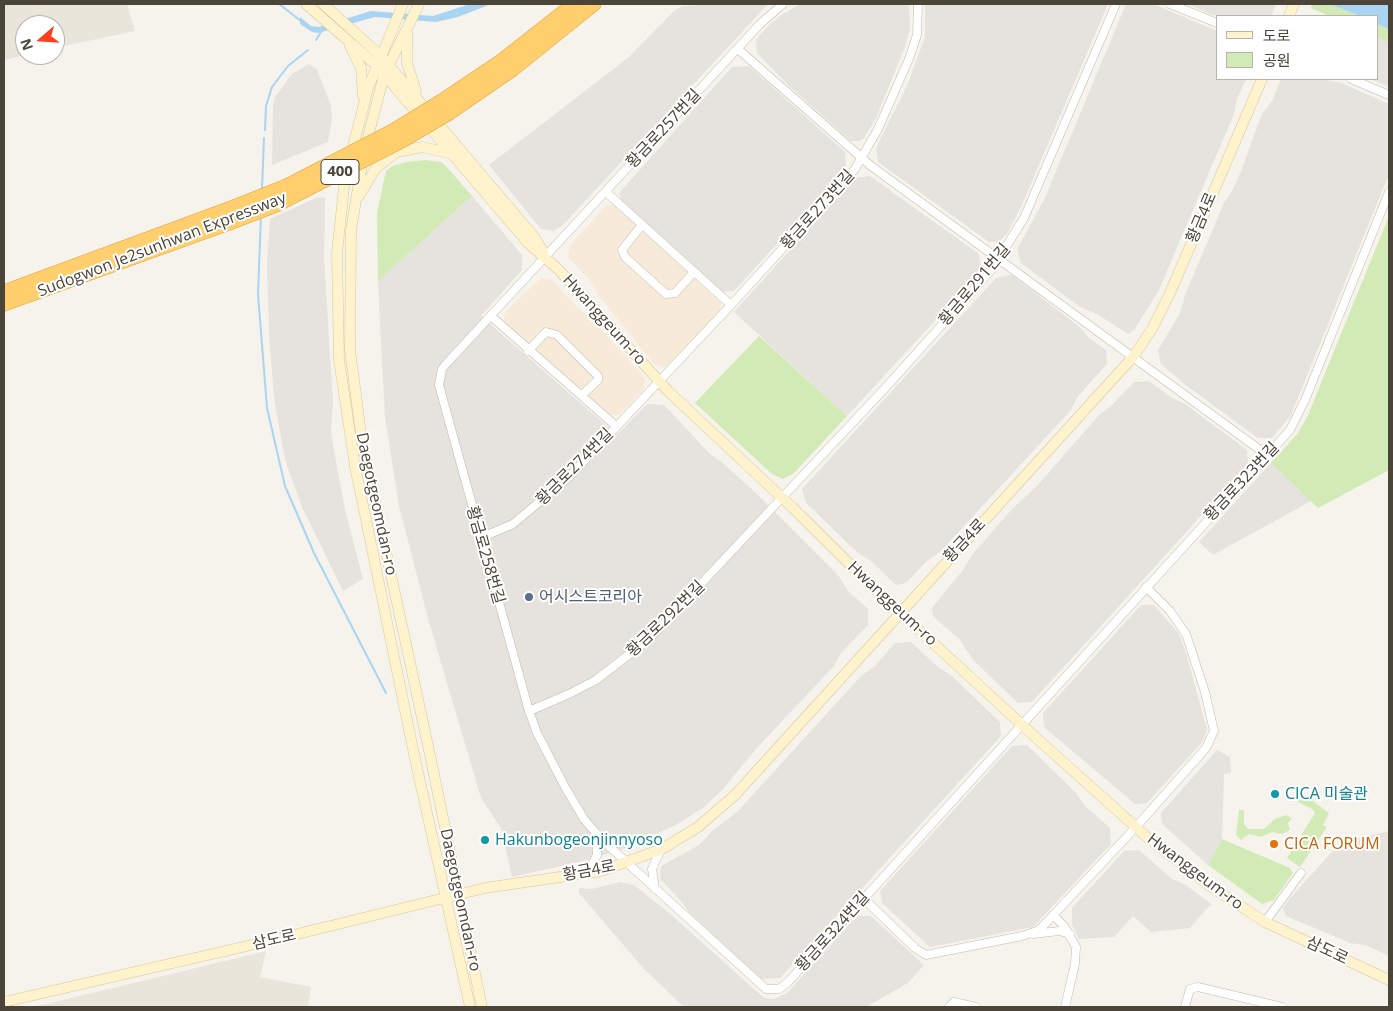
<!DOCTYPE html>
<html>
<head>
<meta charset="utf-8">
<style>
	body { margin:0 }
	#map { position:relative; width:1393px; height:1011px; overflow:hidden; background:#f6f3ec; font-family:"Open Sans","Noto Sans KR",sans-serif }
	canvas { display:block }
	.frame { position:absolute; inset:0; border:5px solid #4b4439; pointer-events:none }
	.legend { position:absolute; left:1216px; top:15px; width:162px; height:65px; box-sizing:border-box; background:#fff; border:1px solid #b7b4b0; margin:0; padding:6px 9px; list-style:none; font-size:15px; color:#4b4439 }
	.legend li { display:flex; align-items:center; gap:10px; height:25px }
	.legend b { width:25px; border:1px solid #b7b4b0 }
	.north { position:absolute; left:15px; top:15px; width:50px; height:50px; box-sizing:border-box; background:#fff; border:1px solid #b7b4b0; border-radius:50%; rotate:251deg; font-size:14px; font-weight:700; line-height:20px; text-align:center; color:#4b4439 }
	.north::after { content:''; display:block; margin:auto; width:18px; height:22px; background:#fc3f1d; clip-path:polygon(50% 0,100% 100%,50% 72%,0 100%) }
</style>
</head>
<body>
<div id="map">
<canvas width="1393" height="1011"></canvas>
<div class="frame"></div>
<ul class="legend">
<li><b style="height:6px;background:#fff3cd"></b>도로</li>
<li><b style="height:14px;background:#d2eab5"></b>공원</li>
</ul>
<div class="north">N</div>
</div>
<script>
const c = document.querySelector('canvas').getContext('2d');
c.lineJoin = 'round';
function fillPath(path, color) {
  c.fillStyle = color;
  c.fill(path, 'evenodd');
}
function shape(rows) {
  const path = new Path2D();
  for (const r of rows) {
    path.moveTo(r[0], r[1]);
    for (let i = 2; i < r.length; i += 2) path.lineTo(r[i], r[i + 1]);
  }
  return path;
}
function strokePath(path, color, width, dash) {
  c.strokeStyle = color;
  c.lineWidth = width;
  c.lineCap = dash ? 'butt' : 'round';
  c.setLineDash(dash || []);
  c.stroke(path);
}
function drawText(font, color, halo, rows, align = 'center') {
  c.font = font + ' "Open Sans","Noto Sans KR",sans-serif';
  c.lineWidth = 4;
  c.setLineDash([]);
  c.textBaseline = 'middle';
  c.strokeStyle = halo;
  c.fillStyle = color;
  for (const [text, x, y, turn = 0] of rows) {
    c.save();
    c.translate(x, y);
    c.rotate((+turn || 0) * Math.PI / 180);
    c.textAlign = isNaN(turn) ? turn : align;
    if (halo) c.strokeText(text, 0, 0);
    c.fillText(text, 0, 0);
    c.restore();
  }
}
fillPath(shape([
	[4,4,127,4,135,31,55,48,55,25,25,25,25,55,4,60],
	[266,951,260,977,311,987,308,1007,34,1007]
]), '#eae5da');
fillPath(shape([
	[607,205,615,205,621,210,721,303,720,311,669,364,663,368,654,364,600,297,591,282,568,257,570,245],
	[541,278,551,279,554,282,580,310,595,322,643,376,645,381,643,390,619,415,610,415,523,341,504,323,504,315,509,308]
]), '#f7ead8');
fillPath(shape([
	[715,4,768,4,562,226,553,231,541,229,489,165,629,57,674,11,683,6],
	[800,4,909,4,910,29,905,47,876,118,864,138,860,141,851,141,789,86,757,53,756,40,765,29,781,15],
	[925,4,1108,4,1021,207,1007,234,998,242,989,242,878,162,876,148,907,86,925,37],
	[1126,4,1153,4,1217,31,1217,79,1246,79,1237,99,1234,114,1158,292,1134,330,1128,334,1097,314,1080,307,1021,263,1017,249,1044,200],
	[1188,4,1276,4,1271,16,1212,15],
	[1377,37,1389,43,1389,87,1370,79,1377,79],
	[309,64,317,69,331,106,332,119,328,142,272,165,273,106,275,97,292,74],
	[749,66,845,152,846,168,734,291,721,292,622,202,619,193,732,67],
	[1281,79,1322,79,1341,83,1389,104,1389,174,1291,415,1272,438,1258,438,1187,386,1161,364,1158,350,1180,313,1185,295,1224,203,1232,191,1241,171,1262,114,1272,101],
	[870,176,979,254,981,271,847,416,734,312,855,178],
	[472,196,522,255,522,270,481,316,617,435,647,404,664,405,710,454,724,464,758,495,838,575,848,591,868,609,868,625,842,652,833,667,755,750,723,789,703,808,674,826,620,850,583,861,512,877,501,828,481,798,429,622,399,506,385,417,381,343,378,281],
	[318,197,325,198,324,258,333,404,331,430,333,445,345,510,363,579,343,591,302,507,285,460,274,398,269,333,267,264,270,219],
	[1012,275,1081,328,1090,339,1106,350,1107,364,1078,396,1071,410,941,551,927,561,906,583,896,585,871,561,858,553,806,503,802,489,996,278],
	[1149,381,1172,398,1185,404,1247,450,1248,464,1032,702,1018,703,973,660,960,640,933,616,932,608,963,570,971,556,1013,508,1037,486,1099,415,1111,406,1134,382],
	[1271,463,1311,501,1213,555,1199,542],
	[1141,605,1154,605,1179,634,1186,653,1207,729,1203,741,1147,803,1135,804,1044,727,1043,713],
	[911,642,939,668,952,676,1000,722,1001,736,780,978,761,979,689,912,680,900,660,879,661,866,699,845,711,832,738,811,862,675,874,667,895,643],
	[1027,745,1075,792,1085,806,1110,828,1111,844,1033,927,930,947,882,903,880,891,1012,746],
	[1217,750,1230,757,1231,773,1224,774,1222,839,1208,865,1162,824,1161,813],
	[1389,831,1389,956,1365,945,1350,943,1286,916,1283,908,1291,897,1341,842],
	[1139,850,1172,879,1186,885,1211,904,1190,928,1151,932,1133,916,1114,937,1079,939,1072,924,1072,908,1124,851],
	[620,882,634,885,669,913,764,998,774,999,787,993,857,916,871,916,924,965,908,983,866,1007,684,1007,643,968,579,893,579,888,592,889]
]), '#e6e2dd');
fillPath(shape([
	[1312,4,1330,4,1360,16,1329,16,1311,8],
	[1377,24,1389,29,1389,43,1377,37],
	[425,160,441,162,446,166,472,196,378,281,377,213,386,171,392,166,406,162],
	[1389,216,1389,470,1318,508,1271,463,1298,433,1308,415],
	[759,336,847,416,793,474,783,479,772,474,695,403],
	[1296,794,1306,796,1329,813,1323,825,1327,827,1300,867,1287,858,1315,813,1312,809,1298,802,1294,796],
	[1239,810,1244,810,1244,824,1248,829,1264,829,1275,819,1286,815,1292,818,1288,823,1290,830,1282,834,1272,832,1261,837,1249,834,1241,840,1236,835],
	[1222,839,1290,868,1293,873,1274,900,1262,904,1208,865]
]), '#d2eab5');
fillPath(shape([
	[470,4,491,4,458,17,436,22,375,17,318,33,312,32,300,24,300,17,311,26,319,27,371,11,433,16],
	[1330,4,1389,4,1389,29,1377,24,1377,16,1360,16]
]), '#a9d4f2');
strokePath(shape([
	[279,4,301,21],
	[316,40,321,32],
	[265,130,266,106,272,87,288,66,308,50],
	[262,189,264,138],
	[261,216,258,294,267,408,285,486,314,553,386,693]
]), '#a9d4f2', 2);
const street = shape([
	[783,4,760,24,447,363,442,369,439,385,529,711,537,733,565,787,584,819,601,839,766,989,779,989,788,982,1290,430,1305,400,1389,192],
	[1170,4,1217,23],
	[738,49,871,166,1267,455],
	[1351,79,1389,95],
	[606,192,731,305],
	[642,225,622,250,625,257,666,294,675,293,694,272],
	[492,317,616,426],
	[528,351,546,332,557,335,598,376,598,380,582,395],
	[480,538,513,524,569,477,731,305,855,169,878,129,909,59,917,35,918,4],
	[529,711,569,694,596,680,650,638,887,386,992,269,1024,218,1116,4],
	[587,874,597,855,596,833],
	[655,889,652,869,661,849],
	[863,898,915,948,926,955,1022,936,1037,931,1043,926,1136,827,1206,748,1214,731,1205,692,1186,634,1170,611,1146,587],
	[1053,915,1064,926,1076,947,1075,964,1065,1007],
	[1265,922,1301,873],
	[1033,934,1059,931,1070,934],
	[949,1007,954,1002,976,1007],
	[1185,1007,1190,989,1198,987,1282,1007]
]);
const secondary = shape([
	[306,4,376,65,528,243,559,270,668,391,793,508,882,596,1033,735,1148,838,1210,886,1265,922,1389,980],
	[323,4,380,55,535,238,543,252],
	[403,4,368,88,345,178,337,253,339,360,355,466,414,754,470,1007],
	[419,4,384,75,364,152,351,230,350,350,362,441,430,755,482,1007],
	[1289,16,1294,4],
	[407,32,407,63,416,91],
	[350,46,361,68,363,96],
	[359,196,376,168,397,152,422,147,453,154],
	[4,1002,273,940,485,888,601,871,662,849,698,827,735,795,1133,357,1152,329,1170,293,1262,79]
]);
const highway = shape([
	[442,101,503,60,574,4],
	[449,113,513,69,594,4],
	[4,292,234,207],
	[4,304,229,223]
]);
strokePath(street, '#c2bbae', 9);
strokePath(secondary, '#d6c79b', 11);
strokePath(highway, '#e0a43c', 15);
strokePath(street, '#fff', 8);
strokePath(secondary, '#fff3cd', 10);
strokePath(highway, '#ffcf6e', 14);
const highwayBridge = shape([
	[234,207,287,186,393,131,442,101],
	[229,223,276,205,405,139,449,113]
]);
strokePath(highwayBridge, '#e0a43c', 15, []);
strokePath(highwayBridge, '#ffcf6e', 14);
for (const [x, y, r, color] of [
	[529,597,5,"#5c6f8a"],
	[1275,794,5,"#0f9aa8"],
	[485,840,5,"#0f9aa8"],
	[1274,844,5,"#e8710a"]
]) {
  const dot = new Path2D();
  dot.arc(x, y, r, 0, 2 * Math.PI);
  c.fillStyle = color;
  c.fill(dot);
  strokePath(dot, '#fff', 2);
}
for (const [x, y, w] of [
	[340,172,38]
]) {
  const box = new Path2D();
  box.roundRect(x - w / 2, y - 12.5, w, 25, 4);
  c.fillStyle = '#fff';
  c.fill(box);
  strokePath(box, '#4b4439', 1);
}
drawText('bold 15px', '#4b4439', null, [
	["400",340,172]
]);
drawText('16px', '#4b4439', '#fff', [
	["황금로257번길",664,129,-47],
	["황금로273번길",818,210,-48],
	["황금4로",1202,218,-67],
	["Sudogwon Je2sunhwan Expressway",162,245,-21],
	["황금로291번길",975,285,-50],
	["Hwanggeum-ro",604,320,48],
	["황금로274번길",575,467,-45],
	["황금로323번길",1242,482,-47],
	["Daegotgeomdan-ro",376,504,78],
	["황금4로",965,541,-47],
	["황금로258번길",485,555,74],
	["Hwanggeum-ro",892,604,43],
	["황금로292번길",666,619,-44],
	["황금4로",589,871,-11],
	["Hwanggeum-ro",1195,872,37],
	["Daegotgeomdan-ro",460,900,78],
	["황금로324번길",833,932,-48],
	["삼도로",274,940,-13],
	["삼도로",1327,951,25]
]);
drawText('16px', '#4e5e75', '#fff', [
	["어시스트코리아",539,597]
], 'left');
drawText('16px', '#0d838f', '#fff', [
	["CICA 미술관",1285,794],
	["Hakunbogeonjinnyoso",495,840]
], 'left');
drawText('16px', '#c56008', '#fff', [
	["CICA FORUM",1284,844]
], 'left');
</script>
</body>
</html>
